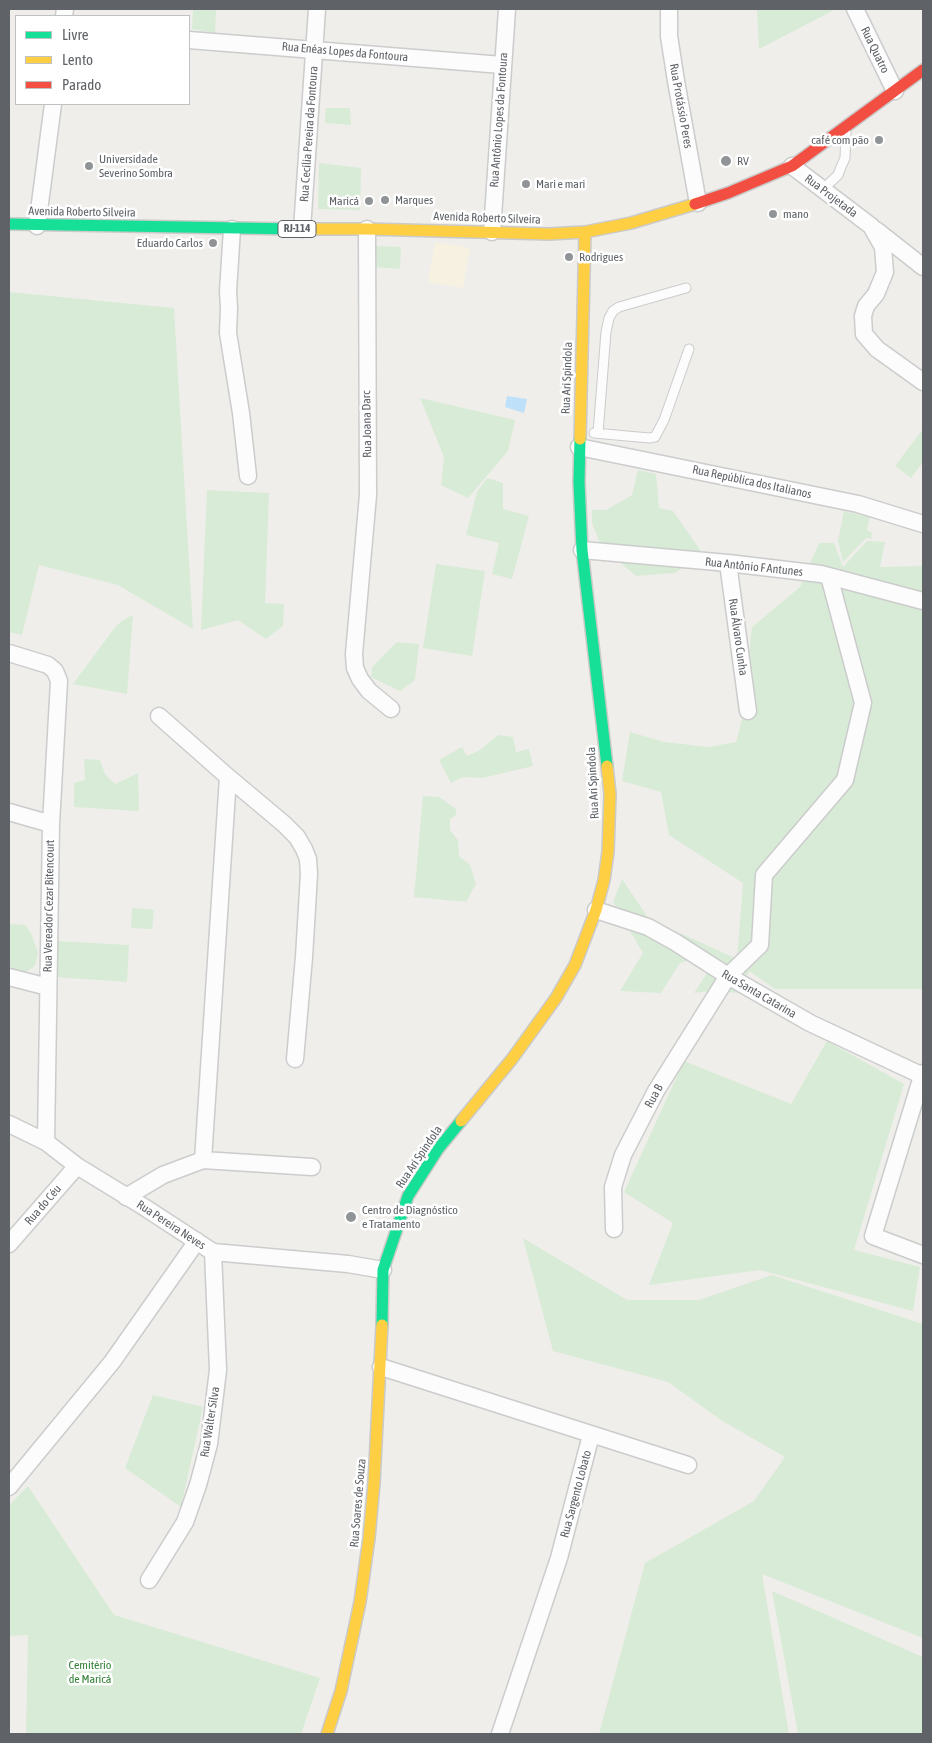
<!DOCTYPE html>
<html>
<head>
<meta charset="utf-8">
<style>
	body { margin:0 }
	#map { position:relative; width:932px; height:1743px; overflow:hidden; background:#efeeea; font-family:"Asap Condensed",sans-serif }
	canvas { display:block }
	.frame { position:absolute; inset:0; border:10px solid #5f6368; pointer-events:none }
	.legend { position:absolute; left:15px; top:15px; width:175px; height:90px; box-sizing:border-box; background:#fff; border:1px solid #bfc1c3; margin:0; padding:6px 9px; list-style:none; font-size:15px; color:#5f6368 }
	.legend li { display:flex; align-items:center; gap:10px; height:25px }
	.legend b { width:25px; border:1px solid #bfc1c3 }
</style>
</head>
<body>
<div id="map">
<canvas width="932" height="1743"></canvas>
<div class="frame"></div>
<ul class="legend">
<li><b style="height:6px;background:#16e098"></b>Livre</li>
<li><b style="height:6px;background:#ffcf43"></b>Lento</li>
<li><b style="height:6px;background:#f24e42"></b>Parado</li>
</ul>
</div>
<script>
const c = document.querySelector('canvas').getContext('2d');
c.lineJoin = 'round';
function fillPath(path, color) {
  c.fillStyle = color;
  c.fill(path, 'evenodd');
}
function shape(rows) {
  const path = new Path2D();
  for (const r of rows) {
    path.moveTo(r[0], r[1]);
    for (let i = 2; i < r.length; i += 2) path.lineTo(r[i], r[i + 1]);
  }
  return path;
}
function strokePath(path, color, width, dash) {
  c.strokeStyle = color;
  c.lineWidth = width;
  c.lineCap = dash ? 'butt' : 'round';
  c.setLineDash(dash || []);
  c.stroke(path);
}
function drawText(font, color, halo, rows, align = 'center') {
  c.font = font + ' "Asap Condensed",sans-serif';
  c.lineWidth = 5;
  c.setLineDash([]);
  c.textBaseline = 'middle';
  c.strokeStyle = halo;
  c.fillStyle = color;
  for (const [text, x, y, turn = 0] of rows) {
    c.save();
    c.translate(x, y);
    c.rotate((+turn || 0) * Math.PI / 180);
    c.textAlign = isNaN(turn) ? turn : align;
    if (halo) c.strokeText(text, 0, 0);
    c.fillText(text, 0, 0);
    c.restore();
  }
}
fillPath(shape([
	[193,9,216,9,215,33,192,29],
	[757,9,836,9,759,49],
	[326,108,350,108,351,125,325,123],
	[319,163,361,168,360,210,318,209],
	[374,246,401,247,400,269,372,267],
	[9,292,174,308,193,629,118,585,39,565,22,635,9,632],
	[420,398,515,420,508,451,468,498,441,485,444,457],
	[923,429,923,462,911,478,895,466],
	[638,470,656,474,659,508,673,511,703,554,675,573,636,576,601,546,592,523,592,510,606,510,632,495],
	[487,478,503,483,503,509,529,516,512,579,492,574,499,543,466,535,477,492],
	[207,490,269,493,265,603,284,604,283,626,266,639,238,620,201,630],
	[844,511,870,517,867,530,872,533,871,539,866,538,843,562,838,541],
	[867,541,885,542,880,567,923,566,923,989,775,989,749,971,741,993,711,991,694,993,707,973,690,960,680,963,661,993,620,991,643,953,613,902,622,879,649,919,737,959,743,883,669,835,661,792,622,781,630,732,664,742,709,747,736,742,742,719,752,627,800,587,819,543,834,543,843,567],
	[436,564,485,571,472,656,423,648],
	[133,615,127,694,73,684,116,626,123,620],
	[397,642,419,644,415,680,400,691,371,677,372,667],
	[498,735,513,737,516,752,529,749,533,766,482,778,463,777,451,783,439,760,462,747,467,756,480,750],
	[84,759,100,760,105,774,115,784,138,773,139,811,74,807,74,783,85,780],
	[423,796,439,797,456,809,456,815,450,819,450,830,458,840,459,856,470,865,476,884,466,902,414,897],
	[132,908,154,910,152,929,131,928],
	[9,924,25,925,31,933,38,953,35,966,21,975,9,972],
	[57,941,129,945,127,982,55,977],
	[827,1041,904,1084,854,1250,920,1267,913,1311,760,1270,649,1285,673,1223,624,1192,684,1061,791,1104],
	[523,1238,627,1300,699,1300,772,1275,923,1324,923,1638,762,1574,789,1734,599,1734,645,1563,754,1501,785,1457,721,1420,668,1382,553,1351],
	[153,1395,203,1407,181,1507,125,1468],
	[28,1486,114,1615,320,1678,301,1734,26,1734,28,1635,9,1636,9,1505],
	[772,1591,923,1657,923,1734,798,1734]
]), '#d8ebd6');
fillPath(shape([
	[435,242,470,248,463,288,428,282]
]), '#f6f1e1');
fillPath(shape([
	[507,396,527,399,524,413,505,407]
]), '#bfe0f9');
const lane = shape([
	[822,190,838,175,841,167,845,158,846,132],
	[594,433,649,438,655,437,664,420,689,349],
	[598,433,606,332,609,318,613,311,619,307,686,288]
]);
const street = shape([
	[669,9,669,36,676,81,698,203],
	[855,9,895,91],
	[64,16,65,9],
	[189,40,502,65],
	[792,166,871,226,883,247,885,272,876,294,866,306,863,316,864,334,877,349,923,382],
	[37,226,53,104],
	[232,229,228,291,229,308,228,333,241,413,248,476],
	[302,229,317,9],
	[367,229,368,495,354,654,355,668,360,679,369,691,391,709],
	[876,230,923,267],
	[492,232,507,9],
	[579,447,858,504,923,524],
	[582,550,728,563,821,574,923,601],
	[728,563,748,711],
	[9,653,48,665,55,671,59,681,51,824,46,1142],
	[159,716,228,777,284,824,297,837,304,849,308,859,309,874,304,957,295,1059],
	[9,812,51,824],
	[596,910,648,927,675,942,728,976,810,1023,923,1076],
	[9,977,48,987],
	[923,1073,873,1236,923,1255],
	[9,1124,46,1142,77,1166,144,1207,213,1252,348,1264,383,1270],
	[203,1160,228,777],
	[126,1197,163,1175,203,1160,312,1167],
	[614,1229,613,1187,623,1155,656,1091,728,976,760,945,764,875,845,780,863,703,829,576],
	[9,1244,77,1166],
	[381,1367,688,1465],
	[9,1487,112,1362,197,1241],
	[149,1580,185,1522,198,1485,209,1444,218,1370,213,1252],
	[500,1734,559,1558,591,1435]
]);
const fast = shape([
	[9,224,295,229],
	[580,439,579,482,582,550,607,766],
	[382,1325,383,1270,408,1196,438,1149,461,1121]
]);
const slow = shape([
	[295,229,367,229,549,234,585,232,631,223,695,204],
	[580,439,585,232],
	[461,1121,512,1059,556,998,575,965,596,910,604,880,608,852,610,794,607,766],
	[327,1734,341,1691,360,1602,369,1538,374,1483,382,1325]
]);
const jam = shape([
	[695,204,728,193,792,166,923,70]
]);
strokePath(lane, '#cbcccc', 11);
strokePath(street, '#cbcccc', 19);
strokePath(fast, '#cacacb', 14);
strokePath(slow, '#cacacb', 14);
strokePath(jam, '#cacacb', 14);
strokePath(lane, '#fdfcfc', 9);
strokePath(street, '#fdfcfc', 16);
strokePath(fast, '#16e098', 11);
strokePath(slow, '#ffcf43', 11);
strokePath(jam, '#f24e42', 11);
for (const [x, y, r, color] of [
	[879,140,5,"#919496"],
	[726,161,6,"#919496"],
	[89,166,5,"#919496"],
	[526,184,5,"#919496"],
	[385,200,5,"#919496"],
	[369,201,5,"#919496"],
	[773,214,5,"#919496"],
	[213,243,5,"#919496"],
	[569,257,5,"#919496"],
	[351,1217,6,"#919496"]
]) {
  const dot = new Path2D();
  dot.arc(x, y, r, 0, 2 * Math.PI);
  c.fillStyle = color;
  c.fill(dot);
  strokePath(dot, '#fff', 2);
}
for (const [x, y, w] of [
	[297,229,38]
]) {
  const box = new Path2D();
  box.roundRect(x - w / 2, y - 8.5, w, 17, 4);
  c.fillStyle = '#fff';
  c.fill(box);
  strokePath(box, '#5f6368', 1);
}
drawText('bold 11px', '#5f6368', null, [
	["RJ-114",297,229]
]);
drawText('12px', '#5f6368', '#fff', [
	["Rua Quatro",875,50,64],
	["Rua Enéas Lopes da Fontoura",345,52,5],
	["Rua Protássio Peres",681,106,80],
	["Rua Antônio Lopes da Fontoura",499,120,-86],
	["Rua Cecília Pereira da Fontoura",309,134,-86],
	["Rua Projetada",831,196,37],
	["Avenida Roberto Silveira",82,212,1],
	["Avenida Roberto Silveira",487,218,2],
	["Rua Ari Spindola",567,378,-88],
	["Rua Joana Darc",367,424,-91],
	["Rua República dos Italianos",752,482,12],
	["Rua Antônio F Antunes",754,567,6],
	["Rua Álvaro Cunha",738,637,82],
	["Rua Ari Spindola",593,783,-93],
	["Rua Vereador Cezar Bitencourt",49,906,-89],
	["Rua Santa Catarina",759,994,30],
	["Rua B",654,1096,-61],
	["Rua Ari Spindola",419,1157,-56],
	["Rua do Céu",43,1205,-49],
	["Rua Pereira Neves",171,1225,33],
	["Rua Walter Silva",210,1422,-81],
	["Rua Sargento Lobato",576,1494,-75],
	["Rua Soares de Souza",358,1503,-85]
]);
drawText('12px', '#5f6368', '#fff', [
	["café com pão",869,140,"right"],
	["Universidade",99,159],
	["Severino Sombra",99,173],
	["RV",737,161],
	["Mari e mari",536,184],
	["Marques",395,200],
	["Maricá",359,201,"right"],
	["mano",783,214],
	["Eduardo Carlos",203,243,"right"],
	["Rodrigues",579,257],
	["Centro de Diagnóstico",362,1210],
	["e Tratamento",362,1224]
], 'left');
drawText('12px', '#348238', '#fff', [
	["Cemitério",90,1665],
	["de Maricá",90,1679]
]);
</script>
</body>
</html>
